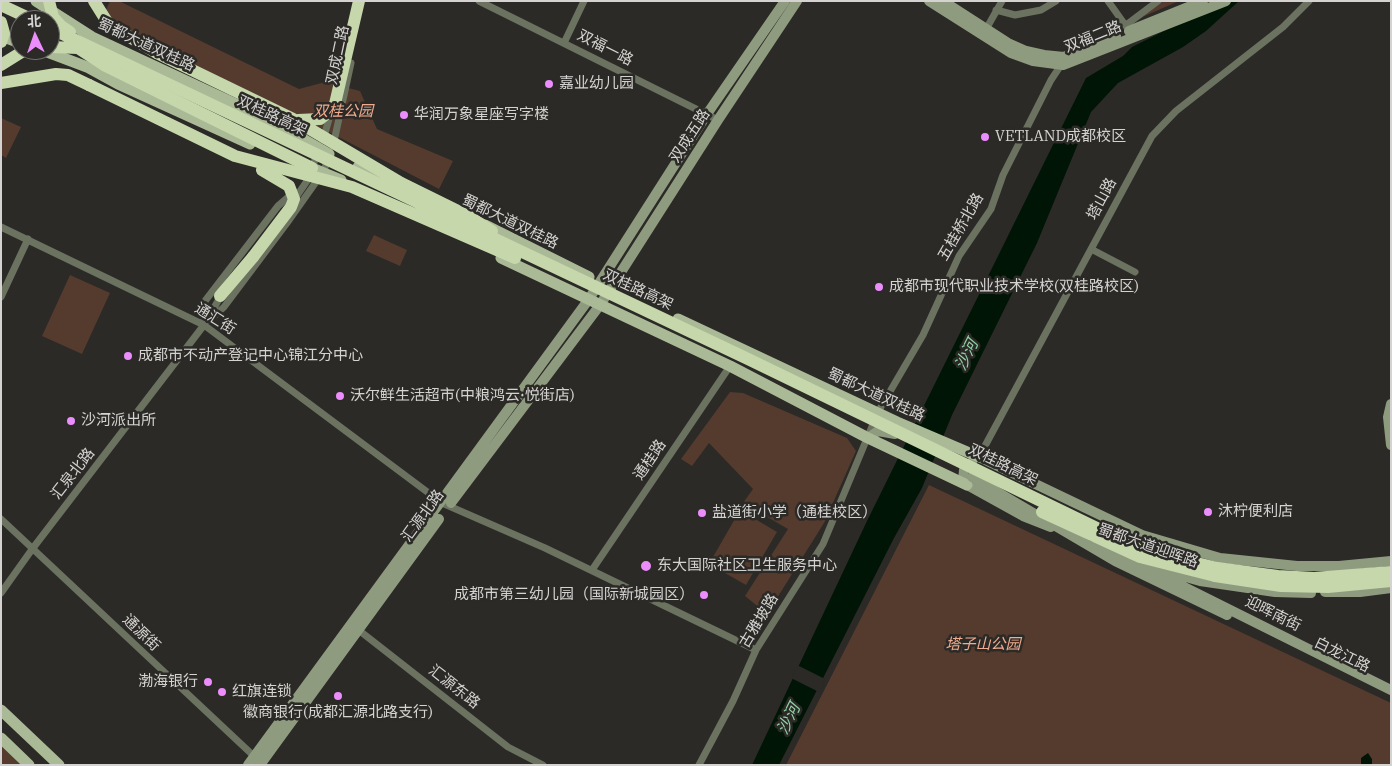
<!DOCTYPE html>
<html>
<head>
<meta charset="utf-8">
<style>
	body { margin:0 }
	#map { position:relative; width:1392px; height:766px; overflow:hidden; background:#2b2a27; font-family:"IBM Plex Serif","Noto Sans SC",serif }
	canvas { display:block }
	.frame { position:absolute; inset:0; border:2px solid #d4d3d1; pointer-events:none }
	.north { position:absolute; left:10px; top:10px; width:50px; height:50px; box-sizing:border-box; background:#2b2a27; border:1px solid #6f6e6b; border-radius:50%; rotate:357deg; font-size:14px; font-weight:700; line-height:20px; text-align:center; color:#d4d3d1 }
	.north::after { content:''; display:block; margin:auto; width:18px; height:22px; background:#eb8dfb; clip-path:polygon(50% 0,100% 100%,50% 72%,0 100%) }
</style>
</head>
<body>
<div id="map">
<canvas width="1392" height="766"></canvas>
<div class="frame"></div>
<div class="north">北</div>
</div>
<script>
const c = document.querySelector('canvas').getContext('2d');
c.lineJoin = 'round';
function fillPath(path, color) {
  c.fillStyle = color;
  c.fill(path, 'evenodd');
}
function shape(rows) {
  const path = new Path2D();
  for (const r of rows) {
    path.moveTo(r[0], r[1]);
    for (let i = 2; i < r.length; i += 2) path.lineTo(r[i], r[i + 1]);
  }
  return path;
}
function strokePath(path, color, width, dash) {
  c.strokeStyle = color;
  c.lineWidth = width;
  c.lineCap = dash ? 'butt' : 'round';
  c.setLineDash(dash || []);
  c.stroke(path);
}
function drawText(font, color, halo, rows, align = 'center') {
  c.font = font + ' "IBM Plex Serif","Noto Sans SC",serif';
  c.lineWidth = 5;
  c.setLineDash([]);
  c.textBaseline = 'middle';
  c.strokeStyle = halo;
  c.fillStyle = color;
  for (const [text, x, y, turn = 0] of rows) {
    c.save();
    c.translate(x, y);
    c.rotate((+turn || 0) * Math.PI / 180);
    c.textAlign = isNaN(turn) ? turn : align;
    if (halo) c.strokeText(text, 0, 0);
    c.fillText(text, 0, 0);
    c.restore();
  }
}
fillPath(shape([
	[110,1,119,1,299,89,325,82,360,91,377,129,453,161,439,189,298,116,131,34,117,26,105,12],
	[1163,1,1179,1,1140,18],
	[1,118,21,127,6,158,1,155],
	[374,235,407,250,400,266,366,251],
	[70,275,110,293,82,354,42,336],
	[730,392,743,393,847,438,856,451,824,523,767,614,745,596,788,529,743,503,753,489,709,443,692,466,681,459],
	[929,485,1391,703,1391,765,786,765],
	[740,510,777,532,746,585,709,564],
	[1,745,21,765,1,765]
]), '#553a2e');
fillPath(shape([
	[1204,1,1239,1,1206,31,1183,47,1118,83,1091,112,1037,243,952,415,922,488,894,538,779,765,752,765,867,521,1086,78,1123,56,1132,47,1178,24],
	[1368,753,1372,759,1372,765,1361,765,1361,758]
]), '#001505');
fillPath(shape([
	[797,665,825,679,819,692,791,678]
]), '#2b2a27');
strokePath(shape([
	[479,1,718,120],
	[1108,1,1128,29],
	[996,10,1015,15,1041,10,1056,1],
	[1126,25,1158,1],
	[985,31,1002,1],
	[564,43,584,1],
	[323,140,331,112],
	[333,146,351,63],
	[294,200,307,181,318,152],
	[1,227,204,325,442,503,545,548,756,650],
	[1091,249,1135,272],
	[1,297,28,239],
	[210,320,224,307,287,223,323,172,329,158],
	[204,323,205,301,278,206,293,193],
	[979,457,1152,136,1176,111,1283,27,1309,1],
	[1,519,257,759],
	[592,570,730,366],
	[1,593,33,548,204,325,222,294],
	[356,628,508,747,543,765],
	[699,765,733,701,756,650,823,544,878,412,923,335,959,256,991,209,1003,175,1051,80,1063,62]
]), '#6b7260', 7);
strokePath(shape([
	[929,1,1011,53,1033,61,1063,65,1226,1],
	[943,1,1008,43,1026,51,1044,55,1064,57,1116,36],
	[1129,31,1203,1],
	[1391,404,1388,417,1391,445],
	[868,438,878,431,895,434],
	[979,457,1142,535,1220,558,1297,566,1339,566,1391,561],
	[972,462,964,470,963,481,967,485,1023,516,1051,527],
	[451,503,600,305,718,120,797,1],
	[1095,545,1143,565,1200,581,1275,592,1311,593],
	[1150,570,1391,690],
	[1325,592,1360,592,1391,588],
	[248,765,589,299,707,114,785,1],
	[260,765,439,519]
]), '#8f9b7f', 10);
strokePath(shape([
	[36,1,92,37,272,121,329,154],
	[1,36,20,43],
	[42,50,87,67,118,84,250,144],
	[305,165,341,180],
	[358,167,391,182],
	[485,225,589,277],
	[501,258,730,366,868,438,967,485],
	[678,319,897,422,979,457],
	[1,710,59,765],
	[1,738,29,765]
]), '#abba96', 11);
strokePath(shape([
	[94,1,109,25,157,53],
	[1,5,33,20],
	[78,48,104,65,312,168],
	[1,65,25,50],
	[1,83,56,74,68,75,89,85],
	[220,296,253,257],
	[1217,568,1278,576,1314,578,1391,572],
	[1215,576,1281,586,1328,587,1391,581]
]), '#c5d7ab', 12);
strokePath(shape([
	[972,477,1115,561,1227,615]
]), '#8f9b7f', 10);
strokePath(shape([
	[49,1,53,17,61,26,70,32],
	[1,22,4,33,1,42],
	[50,28,748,359,1109,534,1161,554,1217,568],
	[50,47,78,48],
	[157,53,293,119,401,183,470,217,492,231],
	[89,85,235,156,352,187,515,258],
	[298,120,320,119,334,108,359,1],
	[253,257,291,207,294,199,289,186,262,170],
	[1042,512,1140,557,1215,576]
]), '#c5d7ab', 12);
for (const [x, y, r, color] of [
	[549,84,5,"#eb8dfb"],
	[404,115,5,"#eb8dfb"],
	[985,137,5,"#eb8dfb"],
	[879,287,5,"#eb8dfb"],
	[128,356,5,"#eb8dfb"],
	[340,396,5,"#eb8dfb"],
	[71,421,5,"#eb8dfb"],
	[1208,512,5,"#eb8dfb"],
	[702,513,5,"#eb8dfb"],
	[646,566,6,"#eb8dfb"],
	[704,595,5,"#eb8dfb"],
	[208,682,5,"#eb8dfb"],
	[222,692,5,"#eb8dfb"],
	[338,696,5,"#eb8dfb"]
]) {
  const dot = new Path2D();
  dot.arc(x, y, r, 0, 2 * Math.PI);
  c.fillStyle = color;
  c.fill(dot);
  strokePath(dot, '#2b2a27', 2);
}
drawText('15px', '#d4d3d1', '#2b2a27', [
	["双福二路",1093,37,-22],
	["蜀都大道双桂路",146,45,25],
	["双福一路",605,48,27],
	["双成二路",338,55,-78],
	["双桂路高架",272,116,25],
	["双成五路",690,136,-57],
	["塔山路",1102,199,-62],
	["蜀都大道双桂路",510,222,26],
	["五桂桥北路",961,227,-60],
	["双桂路高架",638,290,25],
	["通汇街",215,319,32],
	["蜀都大道双桂路",876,395,25],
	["通桂路",650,460,-56],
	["双桂路高架",1003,465,26],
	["汇泉北路",73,474,-52],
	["汇源北路",423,516,-54],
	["蜀都大道迎晖路",1148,546,19],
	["迎晖南街",1273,614,26],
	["古雅坡路",759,621,-59],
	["通源街",141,633,44],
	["白龙江路",1342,655,26],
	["汇源东路",454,687,38]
]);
drawText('15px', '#d4d3d1', '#2b2a27', [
	["嘉业幼儿园",559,84],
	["华润万象星座写字楼",414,115],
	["VETLAND成都校区",995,137],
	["成都市现代职业技术学校(双桂路校区)",889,287],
	["成都市不动产登记中心锦江分中心",138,356],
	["沃尔鲜生活超市(中粮鸿云·悦街店)",350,396],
	["沙河派出所",81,421],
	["沐柠便利店",1218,512],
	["盐道街小学（通桂校区）",712,513],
	["东大国际社区卫生服务中心",657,566],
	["成都市第三幼儿园（国际新城园区）",694,595,"right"],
	["渤海银行",198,682,"right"],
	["红旗连锁",232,692],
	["徽商银行(成都汇源北路支行)",338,713,"center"]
], 'left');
drawText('italic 15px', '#f1ab8e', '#2b2a27', [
	["双桂公园",343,112],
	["塔子山公园",983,645]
]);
drawText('italic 16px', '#93d4a6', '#2b2a27', [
	["沙河",967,355,-64],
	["沙河",789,719,-64]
]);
</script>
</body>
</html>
